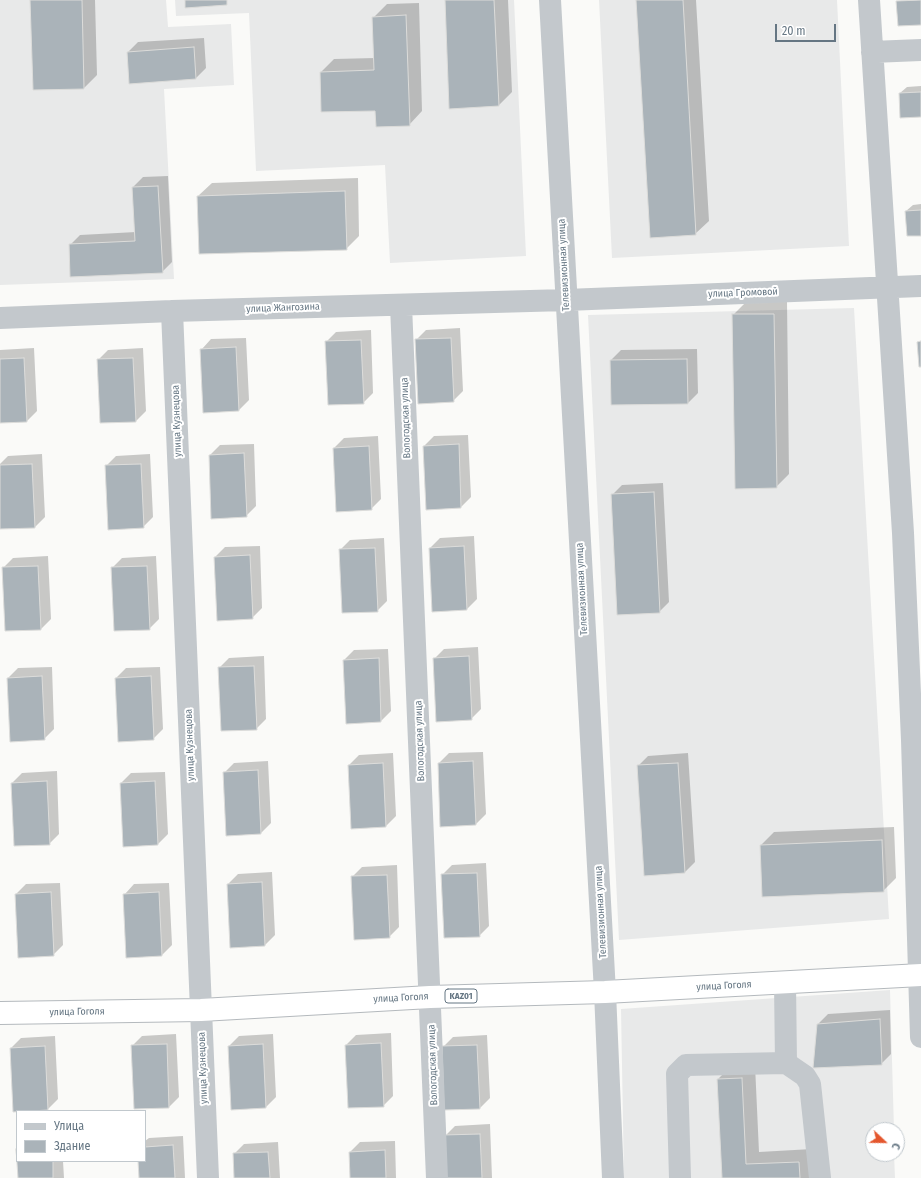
<!DOCTYPE html>
<html>
<head>
<meta charset="utf-8">
<style>
	body { margin:0 }
	#map { position:relative; width:921px; height:1178px; overflow:hidden; background:#fafaf8; font-family:"Fira Sans Condensed",sans-serif }
	canvas { display:block }
	.legend { position:absolute; left:16px; top:1110px; width:130px; height:52px; box-sizing:border-box; background:#fff; border:1px solid #c1c8cd; margin:0; padding:5px 7px; list-style:none; font-size:12px; color:#657683 }
	.legend li { display:flex; align-items:center; gap:8px; height:20px }
	.legend b { width:20px; border:1px solid #c1c8cd }
	.north { position:absolute; left:865px; top:1122px; width:40px; height:40px; box-sizing:border-box; background:#fff; border:1px solid #c1c8cd; border-radius:50%; rotate:112deg; font-size:11px; font-weight:700; line-height:16px; text-align:center; color:#657683 }
	.north::after { content:''; display:block; margin:auto; width:14px; height:18px; background:#e4572e; clip-path:polygon(50% 0,100% 100%,50% 72%,0 100%) }
	.scale { position:absolute; left:775px; top:24px; width:61px; height:18px; box-sizing:border-box; border:2px solid #657683; border-top:0; padding-left:5px; font-size:12px; line-height:14px; white-space:nowrap; color:#657683; -webkit-text-stroke:3px #fff; paint-order:stroke }
</style>
</head>
<body>
<div id="map">
<canvas width="921" height="1178"></canvas>
<ul class="legend">
<li><b style="height:5px;background:#c3c8cc"></b>Улица</li>
<li><b style="height:11px;background:#aab3b9"></b>Здание</li>
</ul>
<div class="north">С</div>
<div class="scale">20 m</div>
</div>
<script>
const c = document.querySelector('canvas').getContext('2d');
c.lineJoin = 'round';
function fillPath(path, color) {
  c.fillStyle = color;
  c.fill(path, 'evenodd');
}
function shape(rows) {
  const path = new Path2D();
  for (const r of rows) {
    path.moveTo(r[0], r[1]);
    for (let i = 2; i < r.length; i += 2) path.lineTo(r[i], r[i + 1]);
  }
  return path;
}
function strokePath(path, color, width, dash) {
  c.strokeStyle = color;
  c.lineWidth = width;
  c.lineCap = dash ? 'butt' : 'round';
  c.setLineDash(dash || []);
  c.stroke(path);
}
function drawText(font, color, halo, rows, align = 'center') {
  c.font = font + ' "Fira Sans Condensed",sans-serif';
  c.lineWidth = 4;
  c.setLineDash([]);
  c.textBaseline = 'middle';
  c.strokeStyle = halo;
  c.fillStyle = color;
  for (const [text, x, y, turn = 0] of rows) {
    c.save();
    c.translate(x, y);
    c.rotate((+turn || 0) * Math.PI / 180);
    c.textAlign = isNaN(turn) ? turn : align;
    if (halo) c.strokeText(text, 0, 0);
    c.fillText(text, 0, 0);
    c.restore();
  }
}
fillPath(shape([
	[0,0,166,0,168,27,231,24,234,85,164,89,174,279,0,285],
	[175,0,514,0,526,256,390,263,385,165,256,171,249,13,176,16],
	[599,0,837,0,849,246,612,258],
	[854,308,889,919,619,940,588,315],
	[890,990,894,1130,873,1130,873,1154,894,1154,895,1178,624,1178,621,1009]
]), '#e8e9e9');
fillPath(shape([
	[31,0,95,0,97,75,84,88],
	[446,0,508,0,512,92,499,105],
	[637,0,696,0,709,221,695,234],
	[419,3,422,111,409,125,376,110,321,72,334,59,375,58,374,17,387,4],
	[204,38,206,68,196,78,128,52,138,42],
	[921,86,921,116,900,93,907,87],
	[168,176,172,262,162,272,70,245,80,235,136,232,133,187,143,177],
	[358,178,359,236,346,249,200,253,198,196,212,183],
	[921,204,921,235,906,211,913,205],
	[787,301,789,474,776,487,733,315,746,302],
	[460,328,463,391,453,401,416,340,426,330],
	[371,330,373,393,363,403,326,342,336,332],
	[246,338,249,400,239,410,202,349,211,339],
	[34,348,37,411,27,421,0,422,0,350],
	[143,348,146,411,136,421,98,360,108,350],
	[697,349,698,393,688,403,611,360,621,350],
	[468,435,471,497,461,507,427,509,424,446,434,436],
	[378,436,381,499,371,509,334,448,344,438],
	[254,444,256,506,246,516,210,455,220,445],
	[42,454,45,517,35,527,0,518,0,464,8,456],
	[150,454,153,517,143,527,106,466,116,456],
	[663,483,669,602,659,612,612,495,622,485],
	[474,536,477,599,467,609,433,610,430,548,440,538],
	[384,538,387,601,377,611,340,550,350,540],
	[260,546,262,608,252,618,215,557,225,547],
	[48,556,51,619,41,629,3,568,13,558],
	[156,556,159,619,149,629,112,568,122,558],
	[478,647,481,709,471,719,434,659,444,649],
	[388,649,391,711,381,721,347,723,344,660,354,650],
	[264,656,266,719,256,729,219,668,229,658],
	[52,667,54,729,44,739,8,678,18,668],
	[160,667,163,729,153,739,116,678,126,668],
	[483,752,486,814,476,824,439,763,449,753],
	[393,753,396,816,386,826,349,765,359,755],
	[688,753,695,862,685,872,638,766,648,756],
	[268,761,271,823,261,833,224,773,234,763],
	[57,771,59,834,49,844,12,783,22,773],
	[165,772,168,834,158,844,121,783,131,773],
	[894,827,896,878,883,891,761,845,774,832],
	[486,863,489,926,479,936,442,875,452,865],
	[397,865,399,927,389,937,352,877,362,867],
	[272,872,275,935,265,945,230,946,228,884,238,874],
	[60,883,63,945,53,955,16,894,26,884],
	[169,883,172,945,162,955,125,894,134,884],
	[890,1010,891,1054,881,1064,818,1024,828,1014],
	[391,1033,393,1096,383,1106,346,1045,356,1035],
	[176,1034,179,1097,169,1107,132,1046,142,1036],
	[273,1034,276,1097,266,1107,232,1109,229,1046,239,1036],
	[487,1035,490,1098,480,1108,443,1047,453,1037],
	[55,1036,58,1099,48,1109,11,1048,21,1038],
	[755,1065,759,1152,812,1149,810,1178,723,1178,718,1079,731,1066],
	[490,1124,492,1178,447,1178,445,1136,455,1126],
	[183,1136,185,1178,140,1178,139,1161,145,1161,145,1141,149,1138],
	[395,1141,396,1178,351,1178,350,1152,360,1142],
	[278,1142,280,1178,235,1178,234,1154,244,1144],
	[18,1161,63,1161,64,1178,19,1178]
]), '#0003');
const building = shape([
	[30,0,82,0,84,89,33,90,30,0],
	[185,0,227,0,227,5,185,8,185,0],
	[445,0,494,0,499,106,449,109,445,0],
	[636,0,683,0,696,235,650,238,636,0],
	[921,0,921,25,898,26,896,1,921,0],
	[406,15,410,126,376,127,375,111,321,112,320,72,374,70,372,17,406,15],
	[194,47,196,79,129,84,127,52,194,47],
	[921,92,921,117,900,118,899,93,921,92],
	[158,186,163,273,70,277,69,244,135,241,132,187,158,186],
	[345,191,347,250,199,254,197,196,345,191],
	[921,210,921,236,907,236,905,211,921,210],
	[732,314,774,314,777,488,735,489,732,314],
	[451,338,454,402,418,404,415,339,451,338],
	[361,340,364,404,328,405,325,341,361,340],
	[921,341,921,367,919,367,917,342,921,341],
	[236,347,239,411,203,413,200,349,236,347],
	[24,358,27,422,0,423,0,359,24,358],
	[133,358,136,422,100,423,97,359,133,358],
	[687,359,688,404,611,405,610,360,687,359],
	[459,444,461,508,426,510,423,446,459,444],
	[369,446,372,510,336,512,333,448,369,446],
	[244,453,247,517,211,519,209,455,244,453],
	[32,464,35,528,0,529,0,465,32,464],
	[141,464,144,528,108,530,105,465,141,464],
	[654,492,660,613,617,615,611,494,654,492],
	[464,546,467,610,432,612,429,548,464,546],
	[375,548,378,612,342,613,339,549,375,548],
	[250,555,253,619,217,621,214,557,250,555],
	[38,566,41,630,5,631,2,567,38,566],
	[147,566,150,630,114,631,111,567,147,566],
	[469,656,472,720,436,722,433,658,469,656],
	[379,658,381,722,346,724,343,660,379,658],
	[254,666,257,730,221,731,218,667,254,666],
	[42,676,45,740,10,742,7,678,42,676],
	[151,676,154,740,118,742,115,678,151,676],
	[473,761,476,825,440,827,438,763,473,761],
	[383,763,386,827,351,829,348,765,383,763],
	[678,763,685,873,644,876,637,765,678,763],
	[258,770,261,834,226,836,223,772,258,770],
	[47,781,50,845,14,846,11,783,47,781],
	[155,781,158,845,123,847,120,783,155,781],
	[882,840,884,892,762,897,760,845,882,840],
	[477,873,480,937,444,938,441,874,477,873],
	[387,875,390,938,354,940,351,876,387,875],
	[262,882,265,946,230,948,227,884,262,882],
	[51,892,54,956,18,958,15,894,51,892],
	[159,892,162,956,126,958,123,894,159,892],
	[880,1019,882,1065,813,1068,817,1024,880,1019],
	[381,1043,384,1107,348,1108,345,1045,381,1043],
	[167,1044,169,1108,134,1109,131,1045,167,1044],
	[263,1044,266,1108,231,1110,228,1046,263,1044],
	[477,1045,480,1109,444,1110,442,1046,477,1045],
	[45,1046,48,1110,13,1112,10,1048,45,1046],
	[742,1078,746,1164,799,1162,800,1178,722,1178,717,1079,742,1078],
	[480,1134,482,1178,446,1178,444,1135,480,1134],
	[173,1145,175,1178,139,1178,138,1161,145,1161,145,1147,173,1145],
	[16,1149,17,1161,53,1161,53,1178,18,1178,16,1149],
	[385,1150,386,1178,350,1178,349,1152,385,1150],
	[268,1152,270,1178,234,1178,233,1153,268,1152]
]);
fillPath(building, '#aab3b9');
strokePath(building, '#dcdcda', 1);
const highway = shape([
	[0,1013,201,1010,430,997,605,992,921,975]
]);
strokePath(highway, '#b4b9bd', 24);
strokePath(shape([
	[550,0,605,992,613,1178],
	[869,0,903,533,912,740,921,1037],
	[872,52,921,50],
	[401,305,437,1178],
	[172,311,208,1178],
	[0,318,172,311,566,300,921,286],
	[785,983,786,1063,805,1076,810,1084,820,1178],
	[680,1178,677,1074,686,1065,786,1063]
]), '#c3c8cc', 22);
strokePath(highway, '#fff', 22);
for (const [x, y, w] of [
	[461,996,32]
]) {
  const box = new Path2D();
  box.roundRect(x - w / 2, y - 7, w, 14, 3);
  c.fillStyle = '#fff';
  c.fill(box);
  strokePath(box, '#657683', 1);
}
drawText('bold 9px', '#657683', null, [
	["KАZ01",461,996]
]);
drawText('10px', '#657683', '#fff', [
	["Телевизионная улица",564,265,-93],
	["улица Громовой",743,293,-2],
	["улица Жангозина",283,308,-2],
	["Вологодская улица",406,418,-92],
	["улица Кузнецова",177,421,-92],
	["Телевизионная улица",582,589,-93],
	["Вологодская улица",420,741,-92],
	["улица Кузнецова",190,745,-92],
	["Телевизионная улица",601,912,-93],
	["улица Гоголя",724,986,-3],
	["улица Гоголя",401,998,-3],
	["улица Гоголя",77,1012,-1],
	["Вологодская улица",433,1065,-92],
	["улица Кузнецова",203,1068,-92]
]);
</script>
</body>
</html>
